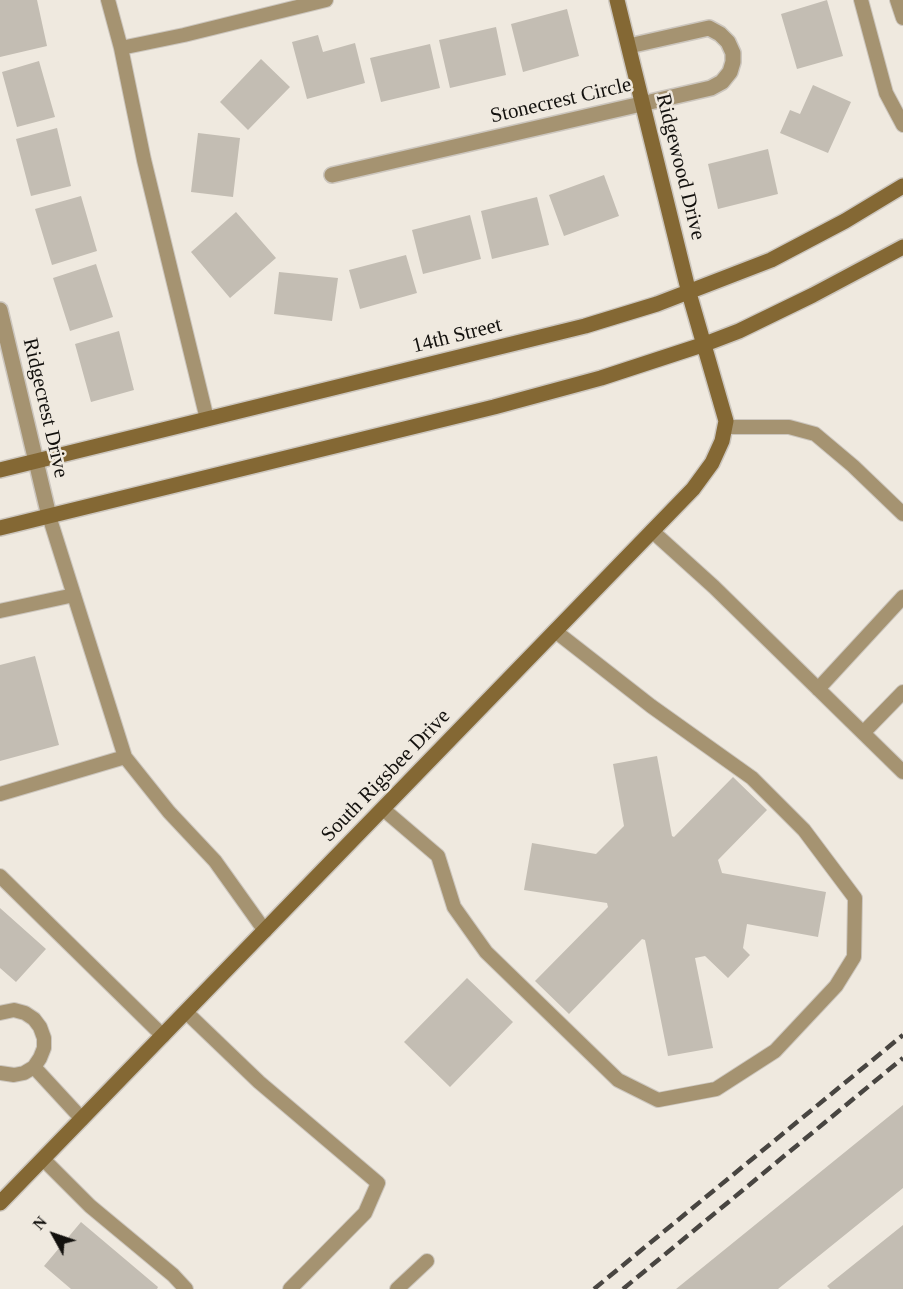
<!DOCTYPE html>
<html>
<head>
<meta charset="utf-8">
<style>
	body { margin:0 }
	#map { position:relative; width:903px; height:1289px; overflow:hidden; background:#efe9df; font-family:Georgia,serif }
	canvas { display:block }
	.north { position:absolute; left:24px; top:1205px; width:60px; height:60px; -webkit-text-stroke:4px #efe9df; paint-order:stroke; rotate:310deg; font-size:16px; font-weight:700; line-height:24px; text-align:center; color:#13110e }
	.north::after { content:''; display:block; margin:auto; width:21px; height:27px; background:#13110e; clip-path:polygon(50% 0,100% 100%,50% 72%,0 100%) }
</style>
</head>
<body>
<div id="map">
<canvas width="903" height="1289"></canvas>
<div class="north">N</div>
</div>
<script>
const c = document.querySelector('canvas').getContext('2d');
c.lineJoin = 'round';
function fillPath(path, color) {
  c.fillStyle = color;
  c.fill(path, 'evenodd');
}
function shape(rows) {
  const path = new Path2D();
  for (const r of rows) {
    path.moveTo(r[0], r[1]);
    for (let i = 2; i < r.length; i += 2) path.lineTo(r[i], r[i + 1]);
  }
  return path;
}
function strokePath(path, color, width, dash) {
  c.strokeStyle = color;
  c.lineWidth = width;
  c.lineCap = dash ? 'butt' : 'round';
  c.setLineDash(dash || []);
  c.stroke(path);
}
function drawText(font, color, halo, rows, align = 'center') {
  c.font = font + ' Georgia,serif';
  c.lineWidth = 5;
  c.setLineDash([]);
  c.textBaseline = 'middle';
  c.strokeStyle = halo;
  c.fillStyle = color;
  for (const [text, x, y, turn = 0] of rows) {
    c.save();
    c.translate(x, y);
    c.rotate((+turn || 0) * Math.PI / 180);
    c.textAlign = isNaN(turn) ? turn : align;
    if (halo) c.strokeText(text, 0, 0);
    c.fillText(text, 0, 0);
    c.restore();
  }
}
fillPath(shape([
	[0,0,37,0,47,46,0,57],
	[827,0,843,56,797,69,781,14],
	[567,9,579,56,523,72,511,24],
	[496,27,506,75,450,88,439,40],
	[318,35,323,52,355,43,365,83,307,99,292,42],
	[430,44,440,88,381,102,370,58],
	[261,59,290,87,248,130,220,102],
	[39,61,55,117,17,127,2,72],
	[813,85,851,102,828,153,780,133,790,110,800,114],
	[57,128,71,186,31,196,16,139],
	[198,133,240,138,233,197,191,192],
	[768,149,778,194,718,209,708,164],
	[604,175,619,216,564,236,549,195],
	[81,196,97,251,52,265,35,209],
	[537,197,549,245,492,259,481,211],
	[236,212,276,258,230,298,191,252],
	[470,215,481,259,423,274,412,230],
	[406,255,417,293,360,309,349,270],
	[96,264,113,317,70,331,53,278],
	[279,272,338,278,332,321,274,314],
	[119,331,134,390,91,402,75,344],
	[35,656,59,745,0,761,0,665],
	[657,756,672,836,674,837,733,777,767,810,718,860,722,873,826,892,818,937,747,924,743,948,750,955,728,978,705,956,695,958,713,1048,668,1056,645,940,642,939,569,1014,535,981,608,907,607,903,524,890,532,843,596,854,624,826,613,764],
	[0,908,46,949,16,982,0,968],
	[467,978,513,1022,450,1087,404,1042],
	[903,1105,903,1188,778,1289,676,1289],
	[81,1222,158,1287,157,1289,71,1289,44,1266],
	[903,1225,903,1289,830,1289,827,1286]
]), '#c3bdb3');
const lane = shape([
	[108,0,121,48,144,160,207,419],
	[861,0,886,93,903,125],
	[897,0,903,18],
	[121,48,184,35,326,0],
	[725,427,789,427,815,434,853,466,903,514],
	[49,516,125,757,169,812,215,861,265,931],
	[652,531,714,587,903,772],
	[0,611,74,595],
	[818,689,903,597],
	[863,733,903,692],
	[0,794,125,757],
	[383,809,438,856,454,907,486,952,618,1080,658,1100,716,1089,775,1051,836,986,854,957,855,898,804,830,752,778,651,706,555,631],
	[0,876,163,1036],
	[186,1012,259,1082,378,1183,365,1213,290,1289],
	[0,1013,14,1010,25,1013,34,1019,40,1027,44,1038,44,1048,40,1058,34,1067,24,1073,14,1075,0,1073],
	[34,1067,82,1119],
	[43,1159,90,1206,173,1275,186,1289],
	[397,1289,427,1261]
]);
const street = shape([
	[332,175,711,88,722,82,730,72,733,62,733,53,728,42,720,34,709,28,629,46],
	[0,310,49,516]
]);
const secondary = shape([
	[0,470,585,326,657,304,771,260,845,221,903,186],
	[0,528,494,407,601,378,705,344,739,331,813,295,903,247],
	[0,1203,693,489,712,463,722,441,726,421,689,293,617,0]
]);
strokePath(lane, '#ccc6be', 16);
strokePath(street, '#ccc6be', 18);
strokePath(secondary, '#ccc6be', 18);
strokePath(lane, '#a59371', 14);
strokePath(street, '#a59371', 15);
strokePath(secondary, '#846834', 15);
strokePath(shape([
	[594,1289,903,1035],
	[623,1289,903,1058]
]), '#484541', 4.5, [12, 6]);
drawText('21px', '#13110e', '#efe9df', [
	["Stonecrest Circle",561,101,-13],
	["Ridgewood Drive",680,167,76],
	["14th Street",457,336,-14],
	["Ridgecrest Drive",45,408,77],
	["South Rigsbee Drive",386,776,-46]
]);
</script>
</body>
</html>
